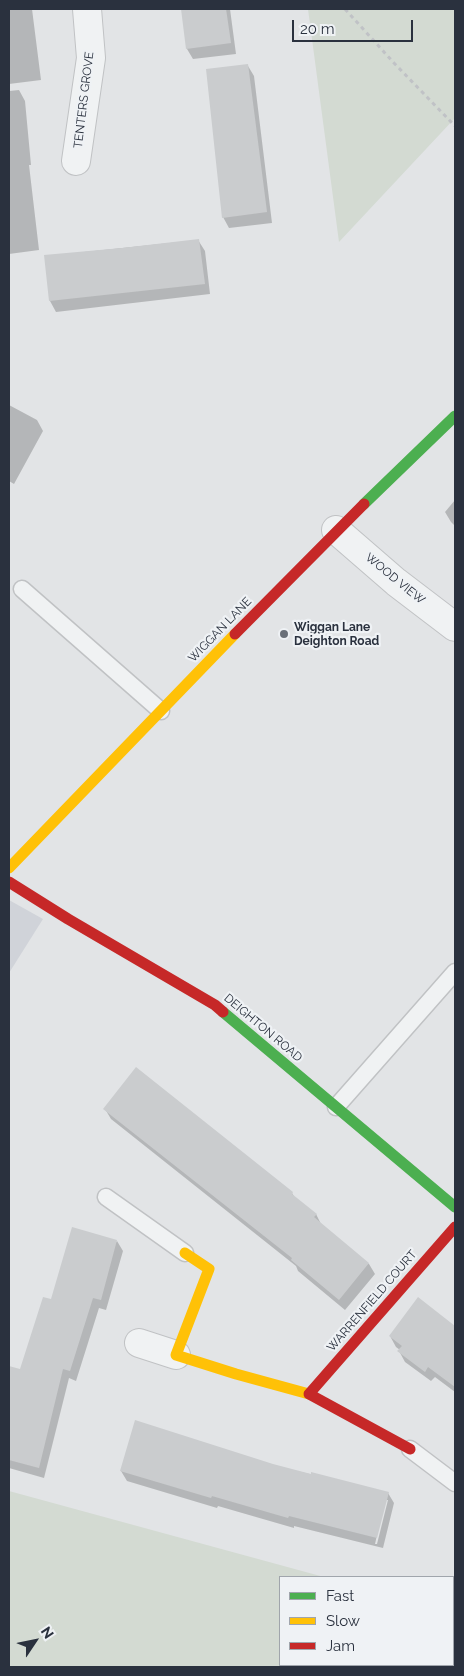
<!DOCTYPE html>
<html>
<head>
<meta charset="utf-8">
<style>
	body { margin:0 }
	#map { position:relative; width:464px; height:1676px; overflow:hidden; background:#e2e4e6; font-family:Raleway,sans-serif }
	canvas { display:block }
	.frame { position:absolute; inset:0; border:10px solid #2a313e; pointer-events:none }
	.legend { position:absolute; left:279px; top:1576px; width:175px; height:90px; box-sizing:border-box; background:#eff2f5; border:1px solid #a0a5ac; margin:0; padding:6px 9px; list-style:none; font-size:15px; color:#2a313e }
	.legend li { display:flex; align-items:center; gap:10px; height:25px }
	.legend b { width:25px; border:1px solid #a0a5ac }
	.north { position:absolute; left:10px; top:1616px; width:50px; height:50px; -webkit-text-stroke:4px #eff2f5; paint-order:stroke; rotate:56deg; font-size:14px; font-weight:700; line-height:20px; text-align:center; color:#2a313e }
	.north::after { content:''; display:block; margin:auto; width:18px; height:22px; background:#2a313e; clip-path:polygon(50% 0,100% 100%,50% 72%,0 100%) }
	.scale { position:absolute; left:292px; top:20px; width:121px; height:22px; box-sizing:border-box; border:2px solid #2a313e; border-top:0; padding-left:6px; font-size:15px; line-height:18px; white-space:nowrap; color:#2a313e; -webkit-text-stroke:4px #eff2f5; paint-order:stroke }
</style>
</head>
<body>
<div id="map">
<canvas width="464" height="1676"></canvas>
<div class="frame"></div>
<ul class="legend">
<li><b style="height:6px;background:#4caf50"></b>Fast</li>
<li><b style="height:6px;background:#ffc107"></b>Slow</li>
<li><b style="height:6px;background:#c62828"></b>Jam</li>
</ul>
<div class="north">N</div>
<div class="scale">20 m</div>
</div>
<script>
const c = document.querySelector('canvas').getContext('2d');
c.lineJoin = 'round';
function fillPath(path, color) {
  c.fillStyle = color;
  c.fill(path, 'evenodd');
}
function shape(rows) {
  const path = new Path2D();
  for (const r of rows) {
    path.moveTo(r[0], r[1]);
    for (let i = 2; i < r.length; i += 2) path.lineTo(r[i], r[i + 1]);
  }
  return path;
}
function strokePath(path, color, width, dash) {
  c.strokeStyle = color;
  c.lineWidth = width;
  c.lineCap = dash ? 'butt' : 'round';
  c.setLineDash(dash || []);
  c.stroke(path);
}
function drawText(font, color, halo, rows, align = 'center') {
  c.font = font + ' Raleway,sans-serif';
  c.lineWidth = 4.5;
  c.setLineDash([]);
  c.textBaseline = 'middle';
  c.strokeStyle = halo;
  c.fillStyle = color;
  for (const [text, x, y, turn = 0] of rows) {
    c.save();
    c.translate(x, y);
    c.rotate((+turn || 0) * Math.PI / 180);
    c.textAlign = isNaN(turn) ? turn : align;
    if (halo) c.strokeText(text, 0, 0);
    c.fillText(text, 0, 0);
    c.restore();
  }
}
fillPath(shape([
	[9,900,43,919,9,973]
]), '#d0d3d9');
fillPath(shape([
	[308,9,455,9,455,118,339,242],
	[9,1491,324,1577,280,1577,280,1665,453,1665,453,1631,455,1632,455,1667,9,1667]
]), '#d3dad2');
fillPath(shape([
	[9,9,32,9,41,80,9,84],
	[182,9,230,9,236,54,193,59,187,49],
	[248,66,254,76,272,223,229,228,223,217],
	[19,90,25,101,31,165,29,165,39,250,9,254,9,91],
	[198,240,205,251,210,294,56,312,50,301,46,256],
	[9,405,37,420,43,431,14,484,9,481,9,482],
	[455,500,455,526,451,522,445,512],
	[105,1109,292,1193,295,1198,316,1214,321,1224,369,1264,375,1274,345,1310,298,1271,296,1266,111,1119],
	[117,1241,123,1251,106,1310,99,1308,76,1381,69,1378,44,1478,9,1468,9,1374,10,1368,21,1371],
	[426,1305,455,1327,455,1392,435,1377,431,1381,405,1362,399,1351,400,1350,396,1347,390,1336],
	[272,1465,388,1493,394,1503,383,1548,294,1526,294,1528,218,1506,217,1508,127,1481,121,1471],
	[385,1500,388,1500,377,1544,375,1544]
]), '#0003');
fillPath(shape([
	[181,9,226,9,231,43,186,49],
	[248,64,267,212,222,218,206,69],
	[199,239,205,284,49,301,44,255,122,248],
	[136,1067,293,1192,292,1194,317,1214,314,1217,369,1263,339,1300,291,1260,292,1258,103,1109],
	[72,1227,117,1240,101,1300,93,1298,70,1371,63,1369,39,1468,9,1460,9,1366,20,1369,43,1297,51,1299],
	[418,1297,455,1326,455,1387,428,1367,425,1372,397,1351,402,1346,389,1336],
	[135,1420,273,1464,311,1474,311,1472,389,1492,377,1538,289,1516,288,1518,212,1496,211,1498,120,1471]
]), '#caccce');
const lane = shape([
	[22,589,161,711],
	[336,1107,455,972],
	[106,1197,185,1253],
	[410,1449,455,1483]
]);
const street = shape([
	[76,161,91,58,87,9],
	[336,530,396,582,455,627],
	[139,1343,176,1355]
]);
strokePath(lane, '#c0c2c4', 19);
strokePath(street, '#c0c2c4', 30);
strokePath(shape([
	[345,9,394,63,455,126]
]), '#c0c2c6', 3, [4, 4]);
strokePath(lane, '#f0f2f3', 16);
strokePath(street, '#f0f2f3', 28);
strokePath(shape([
	[364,504,455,416],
	[223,1012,455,1207]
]), '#4caf50', 11);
strokePath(shape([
	[9,868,235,634],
	[185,1253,209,1269,176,1355,236,1374,309,1394]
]), '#ffc107', 11);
strokePath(shape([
	[235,634,364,504],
	[9,882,68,919,215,1005,223,1012],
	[410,1449,309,1394,455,1227]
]), '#c62828', 11);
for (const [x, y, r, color] of [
	[284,634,5,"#6a7079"]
]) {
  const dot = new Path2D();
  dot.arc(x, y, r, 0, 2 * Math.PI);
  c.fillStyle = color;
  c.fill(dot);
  strokePath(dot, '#eff2f5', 2);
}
drawText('12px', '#2a313e', '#eff2f5', [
	["TENTERS GROVE",84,100,-83],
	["WOOD VIEW",395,579,39],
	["WIGGAN LANE",220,630,-46],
	["DEIGHTON ROAD",263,1028,40],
	["WARRENFIELD COURT",372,1301,-49]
]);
drawText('bold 12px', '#2a313e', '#eff2f5', [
	["Wiggan Lane",294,627],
	["Deighton Road",294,641]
], 'left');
</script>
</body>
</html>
